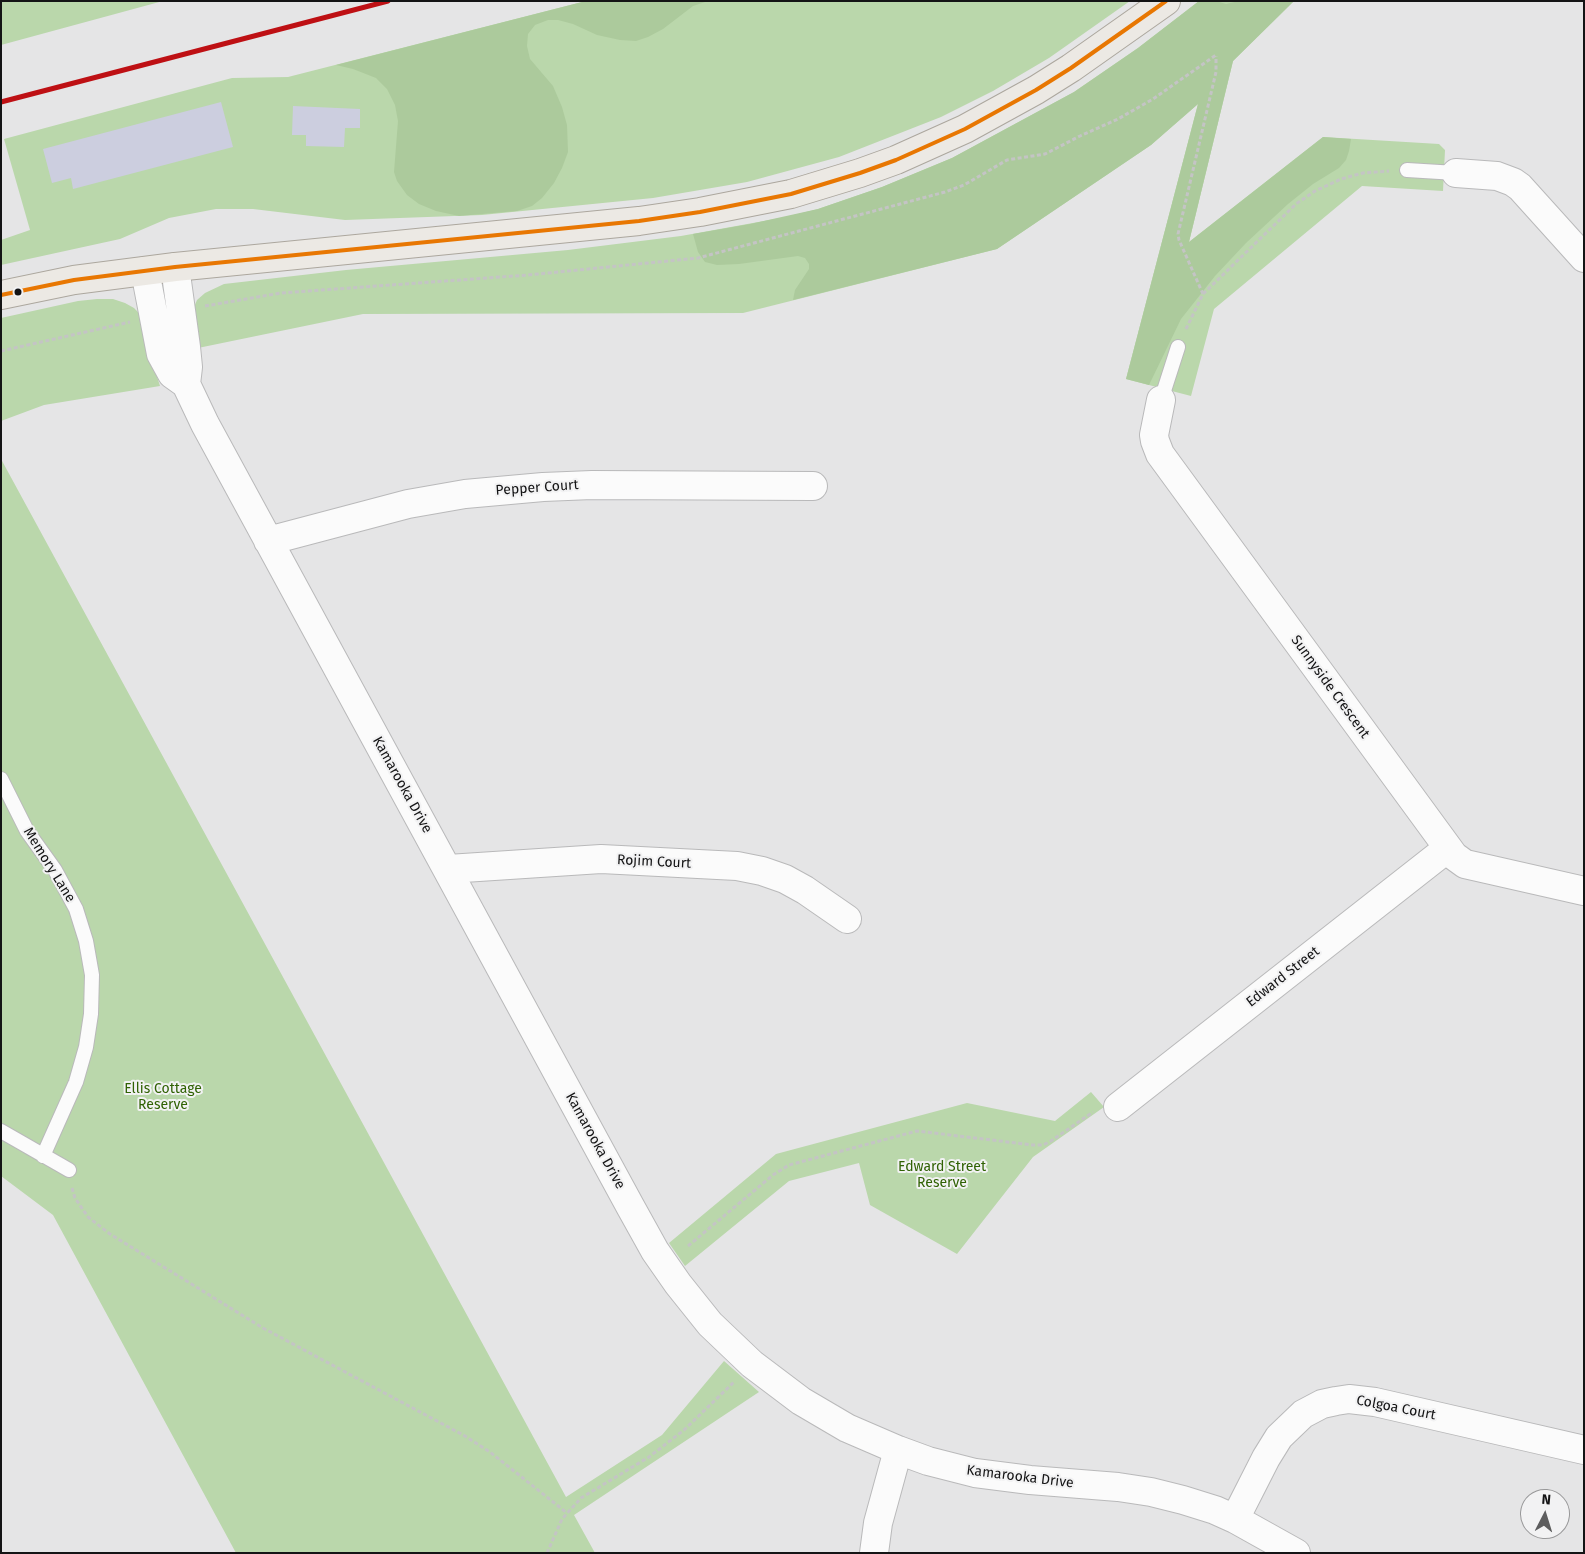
<!DOCTYPE html>
<html>
<head>
<meta charset="utf-8">
<style>
	body { margin:0 }
	#map { position:relative; width:1585px; height:1554px; overflow:hidden; background:#e5e5e6; font-family:"Fira Sans",sans-serif }
	canvas { display:block }
	.frame { position:absolute; inset:0; border:2px solid #141415; pointer-events:none }
	.north { position:absolute; left:1520px; top:1489px; width:50px; height:50px; box-sizing:border-box; background:#f2f2f3; border:1px solid #99999a; border-radius:50%; rotate:5deg; font-size:14px; font-weight:700; line-height:20px; text-align:center; color:#141415 }
	.north::after { content:''; display:block; margin:auto; width:18px; height:22px; background:#5d5d5e; clip-path:polygon(50% 0,100% 100%,50% 72%,0 100%) }
</style>
</head>
<body>
<div id="map">
<canvas width="1585" height="1554"></canvas>
<div class="frame"></div>
<div class="north">N</div>
</div>
<script>
const c = document.querySelector('canvas').getContext('2d');
c.lineJoin = 'round';
function fillPath(path, color) {
  c.fillStyle = color;
  c.fill(path, 'evenodd');
}
function shape(rows) {
  const path = new Path2D();
  for (const r of rows) {
    path.moveTo(r[0], r[1]);
    for (let i = 2; i < r.length; i += 2) path.lineTo(r[i], r[i + 1]);
  }
  return path;
}
function strokePath(path, color, width, dash) {
  c.strokeStyle = color;
  c.lineWidth = width;
  c.lineCap = dash ? 'butt' : 'round';
  c.setLineDash(dash || []);
  c.stroke(path);
}
function drawText(font, color, halo, rows, align = 'center') {
  c.font = font + ' "Fira Sans",sans-serif';
  c.lineWidth = 4;
  c.setLineDash([]);
  c.textBaseline = 'middle';
  c.strokeStyle = halo;
  c.fillStyle = color;
  for (const [text, x, y, turn = 0] of rows) {
    c.save();
    c.translate(x, y);
    c.rotate((+turn || 0) * Math.PI / 180);
    c.textAlign = isNaN(turn) ? turn : align;
    if (halo) c.strokeText(text, 0, 0);
    c.fillText(text, 0, 0);
    c.restore();
  }
}
fillPath(shape([
	[1,1,163,1,1,45],
	[586,1,1130,1,1049,58,993,91,941,117,839,157,747,182,653,198,482,215,345,220,253,209,216,209,169,218,120,239,1,265,1,240,30,230,4,139,232,78,288,77],
	[1199,1,1294,1,1233,61,1189,242,1323,137,1439,144,1445,150,1443,191,1362,186,1214,309,1191,396,1126,379,1198,104,1151,145,997,249,743,313,363,314,198,348,194,307,197,300,205,293,224,284,346,270,568,250,681,236,786,217,818,209,882,187,952,158,1074,92,1138,48],
	[97,299,113,299,125,303,134,308,141,315,151,358,160,386,44,405,1,421,1,318,78,301],
	[1,459,566,1497,662,1435,724,1361,759,1392,574,1515,595,1553,236,1553,53,1215,1,1176],
	[1091,1092,1104,1107,1033,1157,957,1254,870,1205,859,1163,789,1181,685,1266,669,1243,776,1154,967,1103,1055,1121]
]), '#bad7ab');
fillPath(shape([
	[586,1,708,1,693,6,663,29,648,37,636,41,620,40,597,35,573,24,558,20,548,20,535,25,528,34,527,46,530,59,553,86,562,107,567,125,568,152,562,168,554,183,542,198,532,206,517,211,459,216,436,211,419,204,407,195,397,181,394,172,398,121,395,105,387,89,376,78,353,69,336,65],
	[1199,1,1216,1,1226,4,1239,1,1294,1,1233,61,1189,242,1323,137,1351,139,1349,151,1346,160,1339,168,1313,184,1288,204,1246,243,1215,276,1181,319,1149,385,1126,379,1198,104,1151,145,997,249,793,300,795,290,809,269,809,264,805,258,798,256,739,264,717,265,705,262,698,252,693,234,750,224,818,209,882,187,952,158,1074,92,1138,48]
]), '#acca9c');
fillPath(shape([
	[221,102,233,147,73,189,71,178,52,183,43,149],
	[293,106,360,109,360,128,345,128,344,147,306,146,306,135,292,135]
]), '#cccedf');
const service = shape([
	[1407,170,1456,173],
	[1161,400,1178,347],
	[1,779,27,831,55,870,76,909,86,941,92,975,91,1014,86,1047,76,1082,43,1156],
	[1,1131,69,1170]
]);
const minor = shape([
	[1456,173,1497,176,1513,182,1520,187,1584,258],
	[175,267,186,347,188,367,186,384,205,424,630,1206,655,1251,678,1284,710,1324,752,1364,801,1401,847,1428,898,1450,928,1461,975,1473,1030,1480,1118,1487,1151,1492,1183,1500,1215,1510,1235,1519,1296,1553],
	[145,271,161,354,172,374,186,384],
	[1161,400,1154,435,1155,441,1160,454,1454,856,1465,864,1584,891],
	[268,541,408,504,465,494,543,487,592,485,813,486],
	[448,869,601,859,737,866,762,871,785,879,805,890,847,919],
	[1118,1107,1448,848],
	[1235,1519,1266,1458,1279,1437,1303,1414,1322,1404,1336,1401,1349,1399,1375,1402,1584,1450],
	[874,1553,878,1523,898,1450]
]);
const primary = shape([
	[1,295,74,280,175,267,639,221,700,212,791,194,860,173,896,160,965,129,1036,90,1071,68,1166,1]
]);
strokePath(service, '#b9b9ba', 16);
strokePath(minor, '#b9b9ba', 30);
strokePath(primary, '#aca79e', 30);
strokePath(shape([
	[1203,294,1179,240,1178,234,1216,72,1216,56],
	[205,306,281,293,528,275,698,258,945,192,964,185,1007,160,1045,154,1080,136,1118,119,1153,99,1216,55],
	[1186,329,1203,294,1296,204,1315,191,1341,179,1363,173,1389,171],
	[1,351,130,322],
	[72,1188,75,1198,88,1217,110,1234,263,1328,465,1436,490,1452,567,1513],
	[688,1246,773,1175,789,1165,917,1131,1033,1145,1043,1145,1051,1141,1093,1112],
	[547,1553,562,1519,581,1498,649,1457,684,1430,734,1382]
]), '#c4c4c5', 3, [4, 2.5]);
strokePath(service, '#fbfbfb', 14);
strokePath(minor, '#fbfbfb', 28);
strokePath(primary, '#ece9e4', 28);
strokePath(shape([
	[1,295,74,280,175,267,639,221,700,212,791,194,860,173,896,160,965,129,1036,90,1071,68,1166,1]
]), '#e87702', 4);
strokePath(shape([
	[1,102,388,1]
]), '#be1014', 5);
for (const [x, y, r, color] of [
	[18,292,4.5,"#141415"]
]) {
  const dot = new Path2D();
  dot.arc(x, y, r, 0, 2 * Math.PI);
  c.fillStyle = color;
  c.fill(dot);
  strokePath(dot, '#f2f2f3', 2);
}
drawText('14px', '#141415', '#f2f2f3', [
	["Pepper Court",537,488,-4],
	["Sunnyside Crescent",1330,687,54],
	["Kamarooka Drive",402,785,61],
	["Rojim Court",654,862,3],
	["Memory Lane",49,865,58],
	["Edward Street",1283,977,-38],
	["Kamarooka Drive",595,1141,61],
	["Colgoa Court",1396,1408,11],
	["Kamarooka Drive",1020,1477,7]
]);
drawText('14px', '#306204', '#f2f2f3', [
	["Ellis Cottage",163,1089],
	["Reserve",163,1105],
	["Edward Street",942,1167],
	["Reserve",942,1183]
]);
</script>
</body>
</html>
